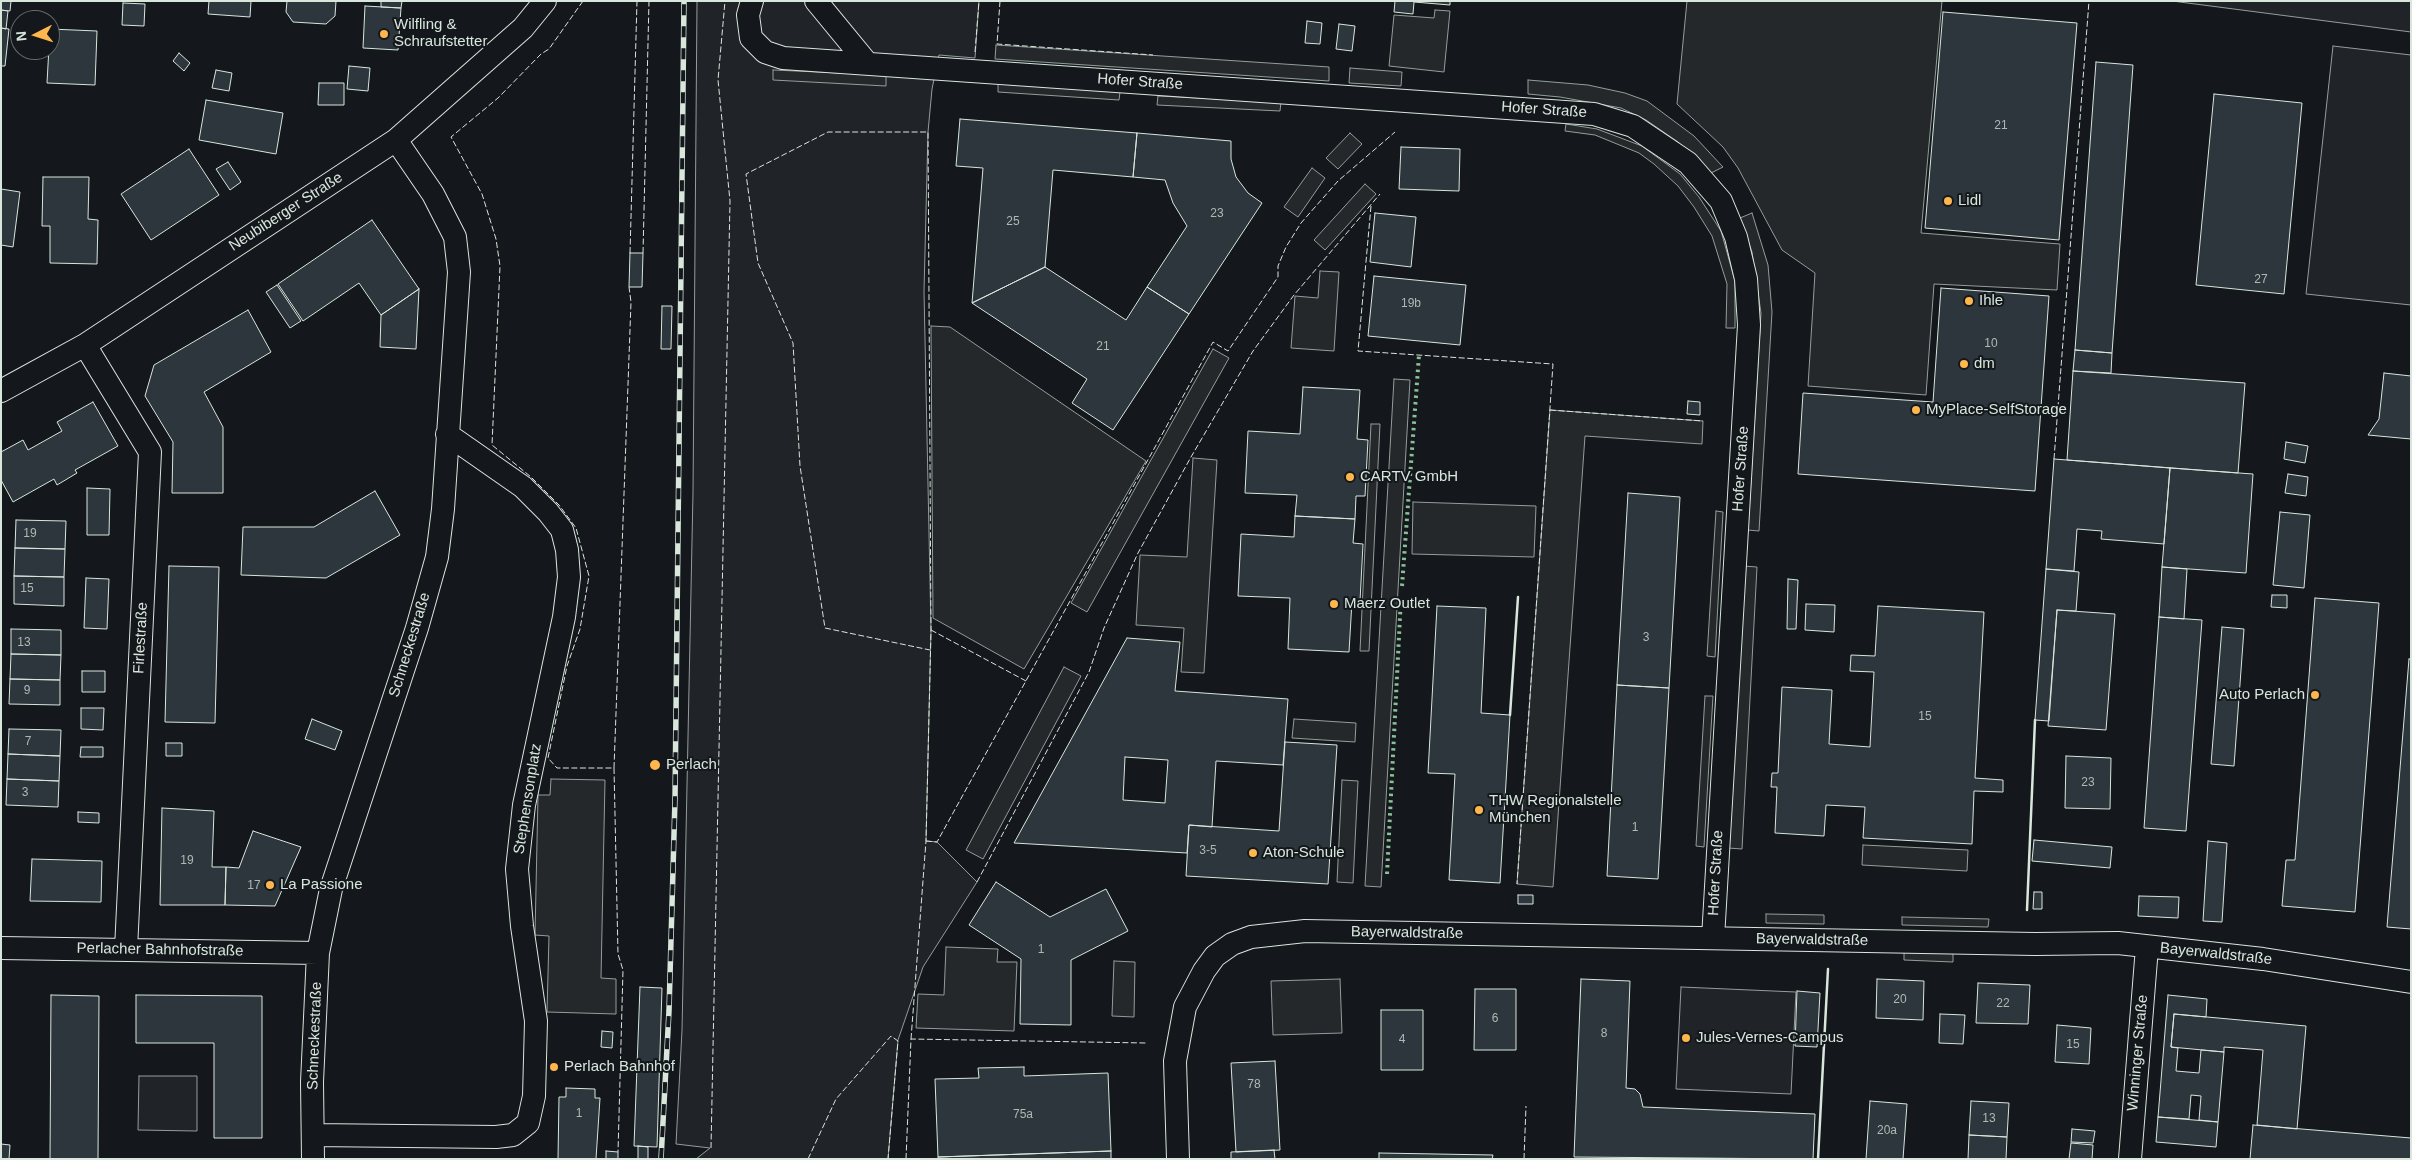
<!DOCTYPE html>
<html>
<head>
<meta charset="utf-8">
<style>
	body { margin:0 }
	#map { position:relative; width:2412px; height:1160px; overflow:hidden; background:#14181c; font-family:Arial,sans-serif }
	canvas { display:block }
	.frame { position:absolute; inset:0; border:2px solid #d8e6dc; pointer-events:none }
	.north { position:absolute; left:10px; top:10px; width:50px; height:50px; box-sizing:border-box; background:#14181c; border:1px solid #626a69; border-radius:50%; rotate:265deg; font-size:14px; font-weight:700; line-height:20px; text-align:center; color:#d8e6dc }
	.north::after { content:''; display:block; margin:auto; width:18px; height:22px; background:#ffb74d; clip-path:polygon(50% 0,100% 100%,50% 72%,0 100%) }
</style>
</head>
<body>
<div id="map">
<canvas width="2412" height="1160"></canvas>
<div class="frame"></div>
<div class="north">N</div>
</div>
<script>
const c = document.querySelector('canvas').getContext('2d');
c.lineJoin = 'round';
function fillPath(path, color) {
  c.fillStyle = color;
  c.fill(path, 'evenodd');
}
function shape(rows) {
  const path = new Path2D();
  for (const r of rows) {
    path.moveTo(r[0], r[1]);
    for (let i = 2; i < r.length; i += 2) path.lineTo(r[i], r[i + 1]);
  }
  return path;
}
function strokePath(path, color, width, dash) {
  c.strokeStyle = color;
  c.lineWidth = width;
  c.lineCap = dash ? 'butt' : 'round';
  c.setLineDash(dash || []);
  c.stroke(path);
}
function drawText(font, color, halo, rows, align = 'center') {
  c.font = font + ' Arial,sans-serif';
  c.lineWidth = 4;
  c.setLineDash([]);
  c.textBaseline = 'middle';
  c.strokeStyle = halo;
  c.fillStyle = color;
  for (const [text, x, y, turn = 0] of rows) {
    c.save();
    c.translate(x, y);
    c.rotate((+turn || 0) * Math.PI / 180);
    c.textAlign = isNaN(turn) ? turn : align;
    if (halo) c.strokeText(text, 0, 0);
    c.fillText(text, 0, 0);
    c.restore();
  }
}
const green = shape([
	[697,1,979,1,975,58,939,55,932,89,928,132,924,291,931,630,926,841,937,842,977,882,923,967,898,1040,888,1159,696,1159,710,1148,676,1144,682,1030,693,492,697,1],
	[2172,1,2411,1,2411,32,2172,1],
	[2333,46,2411,55,2411,305,2306,294,2333,46],
	[1681,987,1796,992,1791,1094,1676,1089,1681,987],
	[139,1076,197,1076,197,1131,138,1130,139,1076]
]);
fillPath(green, '#202428');
strokePath(green, '#939e99', 1);
const parking = shape([
	[1687,1,1942,1,1921,233,2060,244,2057,290,1934,284,1926,395,1808,386,1815,273,1782,250,1738,168,1723,147,1677,104,1687,1],
	[1435,10,1450,11,1444,72,1389,66,1394,15,1434,18,1435,10],
	[996,45,1329,67,1329,81,995,59,996,45],
	[1350,68,1402,72,1401,86,1349,83,1350,68],
	[773,70,886,75,886,86,773,80,773,70],
	[1528,80,1588,85,1625,93,1647,101,1694,136,1723,167,1711,173,1678,142,1646,120,1621,108,1560,97,1528,94,1528,80],
	[998,83,1120,92,1119,100,998,92,998,83],
	[1158,96,1281,102,1280,111,1157,105,1158,96],
	[1566,124,1597,129,1642,146,1680,174,1699,197,1721,231,1735,281,1735,328,1726,328,1727,284,1712,236,1694,207,1678,186,1654,164,1639,153,1595,135,1565,131,1566,124],
	[1350,133,1362,144,1338,169,1326,158,1350,133],
	[1312,168,1325,178,1298,217,1284,207,1312,168],
	[1365,184,1376,194,1325,250,1314,240,1365,184],
	[1752,213,1768,265,1772,312,1759,531,1748,530,1761,313,1752,252,1740,218,1752,213],
	[1320,271,1339,272,1334,351,1291,348,1295,296,1318,298,1320,271],
	[931,326,950,327,1146,461,1024,669,933,618,931,326],
	[1213,349,1229,358,1087,612,1071,603,1213,349],
	[1394,379,1410,380,1381,887,1365,886,1394,379],
	[1550,410,1703,421,1702,444,1585,436,1553,887,1517,884,1550,410],
	[1371,424,1380,424,1369,651,1360,651,1371,424],
	[1193,458,1217,460,1204,673,1181,672,1184,628,1136,625,1140,555,1187,557,1193,458],
	[1413,502,1536,506,1534,557,1412,554,1413,502],
	[1716,511,1723,512,1715,657,1707,656,1716,511],
	[1743,566,1757,567,1742,849,1728,848,1743,566],
	[1064,667,1081,676,983,859,966,850,1064,667],
	[1705,696,1713,696,1704,847,1696,846,1705,696],
	[1294,719,1356,723,1355,742,1292,738,1294,719],
	[551,779,605,780,601,978,616,979,616,1014,547,1012,549,936,535,935,538,795,550,795,551,779],
	[1342,780,1358,781,1353,883,1337,882,1342,780],
	[1863,845,1968,850,1967,871,1862,865,1863,845],
	[1766,914,1824,915,1824,924,1766,923,1766,914],
	[1902,917,1989,919,1988,927,1902,925,1902,917],
	[946,947,998,949,997,962,1017,962,1014,1031,916,1028,918,994,944,995,946,947],
	[1904,951,1953,952,1953,962,1904,960,1904,951],
	[1114,961,1135,962,1134,1017,1112,1016,1114,961],
	[1340,979,1342,1033,1273,1035,1271,981,1340,979]
]);
fillPath(parking, '#24282b');
strokePath(parking, '#939e99', 1);
const building = shape([
	[1,1,11,1,10,11,1,10,1,1],
	[209,1,251,1,250,17,208,14,209,1],
	[287,1,336,1,335,16,326,24,293,22,286,12,287,1],
	[381,1,402,1,401,8,381,7,381,1],
	[1395,1,1450,1,1450,5,1414,2,1413,14,1394,12,1395,1],
	[123,3,145,4,144,26,122,25,123,3],
	[365,6,401,8,398,50,363,48,365,6],
	[1,10,8,11,6,29,1,28,1,10],
	[1943,12,2077,23,2059,240,1925,228,1943,12],
	[1307,21,1322,23,1320,44,1305,43,1307,21],
	[1339,24,1355,26,1352,51,1336,49,1339,24],
	[1,28,9,29,5,66,1,66,1,28],
	[50,29,97,31,95,85,47,83,50,29],
	[179,53,190,63,184,71,173,61,179,53],
	[2096,62,2133,65,2112,353,2075,350,2096,62],
	[349,66,370,68,368,91,347,89,349,66],
	[216,70,232,73,229,91,212,88,216,70],
	[319,83,344,83,344,105,318,105,319,83],
	[2214,94,2302,103,2284,294,2196,285,2214,94],
	[206,100,283,113,276,154,199,140,206,100],
	[960,119,1137,133,1133,177,1053,170,1045,267,972,303,983,168,956,166,960,119],
	[1137,133,1231,141,1231,159,1236,177,1248,193,1262,203,1189,314,1147,287,1187,226,1173,203,1165,180,1133,177,1137,133],
	[1401,147,1460,149,1459,191,1399,189,1401,147],
	[189,149,219,195,151,240,121,194,189,149],
	[228,162,241,182,230,190,216,169,228,162],
	[43,177,89,177,88,219,98,220,97,264,50,263,50,226,42,226,43,177],
	[1,189,20,192,13,247,1,245,1,189],
	[1375,213,1416,217,1411,267,1370,262,1375,213],
	[372,220,419,289,381,315,359,283,303,321,278,284,372,220],
	[630,253,643,253,642,287,629,287,630,253],
	[1045,267,1126,320,1147,287,1189,314,1113,430,1072,403,1087,379,972,303,1045,267],
	[1374,276,1466,285,1460,345,1368,336,1374,276],
	[277,285,301,321,290,328,266,292,277,285],
	[1941,288,2049,296,2035,491,1798,474,1803,393,1933,402,1941,288],
	[419,289,416,349,380,347,381,315,419,289],
	[662,306,672,306,671,349,661,349,662,306],
	[248,310,271,352,204,392,223,427,223,493,172,493,173,442,145,396,154,365,248,310],
	[2075,350,2112,353,2111,373,2073,371,2075,350],
	[2073,371,2245,383,2238,473,2067,460,2073,371],
	[2384,373,2411,376,2411,439,2368,435,2379,419,2384,373],
	[1303,387,1360,390,1357,439,1368,440,1365,496,1356,496,1355,519,1295,516,1297,495,1245,493,1248,431,1300,434,1303,387],
	[1688,401,1700,402,1700,415,1687,414,1688,401],
	[93,402,118,446,75,470,77,473,57,485,54,479,13,502,1,480,1,452,23,440,28,450,62,431,57,422,93,402],
	[2286,442,2308,446,2305,463,2284,459,2286,442],
	[2054,459,2170,468,2164,544,2101,539,2102,531,2077,529,2074,571,2046,569,2054,459],
	[2170,468,2253,474,2246,573,2162,567,2170,468],
	[2288,474,2308,477,2306,496,2285,493,2288,474],
	[87,488,110,489,109,535,87,535,87,488],
	[375,491,400,535,326,578,241,575,243,527,314,527,375,491],
	[1628,493,1680,497,1669,688,1617,685,1628,493],
	[2280,512,2310,515,2304,588,2273,585,2280,512],
	[1295,516,1355,519,1353,543,1363,544,1360,601,1352,601,1349,652,1288,649,1290,598,1238,596,1241,534,1294,537,1295,516],
	[16,520,66,521,65,549,15,548,16,520],
	[15,548,65,549,64,577,14,576,15,548],
	[169,566,219,567,215,723,165,722,169,566],
	[2162,567,2187,569,2184,619,2159,617,2162,567],
	[2046,569,2079,572,2076,611,2057,610,2049,721,2035,720,2046,569],
	[14,576,64,577,64,606,14,604,14,576],
	[86,578,109,579,107,629,84,628,86,578],
	[1788,579,1798,580,1796,629,1787,629,1788,579],
	[2272,595,2287,595,2287,608,2271,607,2272,595],
	[2315,598,2379,603,2355,912,2282,906,2286,860,2295,860,2315,598],
	[1806,604,1835,605,1834,632,1805,630,1806,604],
	[1437,606,1486,608,1481,713,1510,715,1500,883,1449,880,1455,774,1428,773,1437,606],
	[1878,606,1984,612,1975,778,2003,780,2003,792,1974,791,1972,844,1863,838,1865,807,1826,805,1824,836,1775,833,1777,787,1771,787,1772,773,1778,773,1782,687,1832,690,1829,744,1870,747,1874,672,1850,671,1851,655,1875,656,1878,606],
	[2057,610,2115,614,2106,730,2048,726,2057,610],
	[2159,617,2202,620,2186,831,2144,828,2159,617],
	[2222,627,2244,629,2234,766,2211,764,2222,627],
	[11,629,61,630,61,655,11,654,11,629],
	[1127,638,1180,642,1175,691,1288,699,1283,765,1216,761,1212,827,1189,825,1187,853,1014,843,1127,638],
	[1125,757,1168,760,1165,803,1123,800,1125,757],
	[11,654,61,655,60,680,10,679,11,654],
	[2409,659,2411,659,2411,929,2387,927,2409,659],
	[82,671,105,671,105,692,82,692,82,671],
	[10,679,60,680,60,705,9,704,10,679],
	[1617,685,1669,688,1658,879,1607,876,1617,685],
	[81,708,104,708,103,730,81,729,81,708],
	[312,719,342,731,335,750,305,739,312,719],
	[9,729,61,730,60,756,8,754,9,729],
	[1285,742,1337,745,1328,884,1186,876,1189,825,1279,831,1285,742],
	[166,743,182,743,182,756,166,756,166,743],
	[81,747,103,747,103,757,80,757,81,747],
	[8,754,60,756,59,781,7,779,8,754],
	[2066,756,2111,758,2110,809,2065,808,2066,756],
	[7,779,59,781,58,807,6,805,7,779],
	[162,808,214,811,212,867,226,867,225,905,160,905,162,808],
	[78,812,99,813,99,823,78,822,78,812],
	[253,831,301,847,275,906,225,905,226,867,239,868,253,831],
	[2034,840,2112,847,2110,868,2032,861,2034,840],
	[2208,841,2227,843,2222,922,2203,921,2208,841],
	[32,859,102,861,101,902,30,901,32,859],
	[996,882,1050,917,1106,889,1128,931,1071,960,1071,1025,1020,1024,1021,959,969,925,996,882],
	[2034,892,2042,892,2042,909,2033,909,2034,892],
	[1518,895,1533,895,1533,904,1518,904,1518,895],
	[2139,896,2179,897,2178,918,2138,916,2139,896],
	[1581,979,1630,981,1626,1088,1635,1089,1640,1094,1643,1107,1815,1114,1813,1159,1574,1157,1581,979],
	[1877,979,1924,981,1923,1020,1876,1018,1877,979],
	[1978,983,2030,985,2028,1024,1976,1023,1978,983],
	[640,987,662,988,657,1147,634,1146,640,987],
	[1475,989,1516,989,1516,1050,1474,1050,1475,989],
	[1797,991,1820,993,1817,1047,1795,1046,1797,991],
	[51,995,99,996,98,1159,50,1159,51,995],
	[136,995,262,996,262,1138,214,1138,214,1043,136,1043,136,995],
	[2168,995,2207,999,2206,1017,2174,1014,2171,1047,2178,1048,2176,1071,2199,1073,2201,1050,2224,1052,2218,1122,2199,1120,2201,1096,2191,1095,2189,1119,2158,1117,2168,995],
	[1381,1010,1423,1010,1423,1070,1381,1070,1381,1010],
	[1940,1014,1965,1015,1963,1044,1939,1043,1940,1014],
	[2174,1014,2306,1026,2297,1129,2257,1125,2263,1050,2224,1047,2224,1052,2171,1047,2174,1014],
	[2057,1025,2091,1028,2089,1064,2055,1062,2057,1025],
	[602,1031,613,1032,612,1048,601,1047,602,1031],
	[1275,1061,1280,1150,1236,1152,1231,1063,1275,1061],
	[1024,1067,1024,1076,1108,1073,1111,1151,938,1157,935,1079,979,1078,978,1068,1024,1067],
	[566,1088,595,1089,595,1098,600,1098,596,1159,558,1159,559,1097,566,1097,566,1088],
	[1870,1101,1907,1104,1903,1159,1866,1159,1870,1101],
	[1971,1101,2009,1103,2007,1137,1969,1135,1971,1101],
	[2158,1117,2218,1122,2216,1147,2156,1142,2158,1117],
	[2253,1125,2411,1138,2411,1159,2250,1159,2253,1125],
	[2072,1129,2095,1131,2093,1143,2071,1142,2072,1129],
	[1969,1135,2007,1137,2006,1159,1968,1159,1969,1135],
	[2071,1143,2093,1145,2092,1159,2069,1159,2071,1143],
	[1,1144,10,1145,9,1159,1,1159,1,1144],
	[638,1146,648,1147,648,1159,638,1159,638,1146],
	[1274,1150,1275,1159,1231,1159,1231,1152,1274,1150],
	[606,1151,618,1152,618,1159,606,1159,606,1151],
	[1111,1151,1111,1159,938,1159,938,1157,1111,1151],
	[1379,1153,1493,1155,1492,1159,1379,1159,1379,1153]
]);
fillPath(building, '#2c363c');
strokePath(building, '#d8e6dc', 1);
const street = shape([
	[752,1,748,15,751,38,765,52,783,58,1594,114,1633,126,1688,163,1721,201,1736,237,1746,279,1749,325,1713,938],
	[816,1,867,63],
	[85,345,150,452,126,949],
	[1,391,85,345,396,140,523,28,545,1],
	[1,948,318,953],
	[313,1135,496,1137,513,1135,528,1123,534,1096,536,1021,522,926,517,869,524,805,564,617,569,577,567,550,562,530,548,512,523,487,447,434],
	[313,1159,312,1082,318,953,331,889,417,628,437,557,443,509,459,272,455,237,433,194,396,140],
	[1178,1159,1175,1061,1185,1007,1204,971,1215,956,1232,944,1251,937,1305,931,2035,944,2118,943,2263,959,2411,982],
	[2130,1159,2147,947]
]);
strokePath(street, '#d8e6dc', 24);
strokePath(street, '#14181c', 22);
const rail = shape([
	[661,1159,669,1011,675,799,684,1]
]);
strokePath(rail, '#d8e6dc', 5.5);
strokePath(rail, '#14181c', 4, [11]);
strokePath(shape([
	[1402,586,1419,355],
	[1387,874,1401,597]
]), '#8ac095', 4, [2.5, 4]);
strokePath(shape([
	[583,1,549,49,541,54,498,98,451,137,482,194,496,239,500,266,492,445,531,477,559,505,576,528,589,576,580,629,567,666,548,758,557,768,614,768,631,302,629,287],
	[1000,1,997,44,1153,55],
	[975,52,979,1],
	[1371,206,1358,351,1553,364,1517,884],
	[630,253,637,1],
	[643,253,649,1],
	[1550,410,1703,421],
	[2054,459,2089,1],
	[931,630,1026,681],
	[614,768,618,954,623,970,618,1152],
	[926,841,937,842,1213,342,1228,351,1278,277,1278,266,1286,247,1301,223,1338,181,1395,132],
	[977,882,1089,672,1104,628,1138,553,1191,457,1253,351,1294,295,1380,194],
	[911,1039,926,841,931,630,928,132,828,132,746,174,758,263,793,343,800,466,825,628,930,650],
	[711,1148,730,201,718,80,725,1],
	[808,1159,836,1099,891,1036,898,1041,888,1159],
	[906,1159,911,1039,1146,1043],
	[1524,1159,1526,1106]
]), '#d8e6dc', 1, [6, 2.5]);
strokePath(shape([
	[1510,715,1518,597],
	[2027,910,2035,720],
	[1818,1159,1828,969]
]), '#d8e6dc', 2.5);
for (const [x, y, r, color] of [
	[384,34,5,"#ffb74d"],
	[1948,201,5,"#ffb74d"],
	[1969,301,5,"#ffb74d"],
	[1964,364,5,"#ffb74d"],
	[1916,410,5,"#ffb74d"],
	[1350,477,5,"#ffb74d"],
	[1334,604,5,"#ffb74d"],
	[2315,695,5,"#ffb74d"],
	[655,765,6,"#ffb74d"],
	[1479,810,5,"#ffb74d"],
	[1253,853,5,"#ffb74d"],
	[270,885,5,"#ffb74d"],
	[1686,1038,5,"#ffb74d"],
	[554,1067,5,"#ffb74d"]
]) {
  const dot = new Path2D();
  dot.arc(x, y, r, 0, 2 * Math.PI);
  c.fillStyle = color;
  c.fill(dot);
  strokePath(dot, '#14181c', 2);
}
drawText('12px', '#adbab4', null, [
	["21",2001,126],
	["23",1217,214],
	["25",1013,222],
	["27",2261,280],
	["19b",1411,304],
	["10",1991,344],
	["21",1103,347],
	["19",30,534],
	["15",27,589],
	["3",1646,638],
	["13",24,643],
	["9",27,691],
	["15",1925,717],
	["7",28,742],
	["23",2088,783],
	["3",25,793],
	["1",1635,828],
	["3-5",1208,851],
	["19",187,861],
	["17",254,886],
	["1",1041,950],
	["20",1900,1000],
	["22",2003,1004],
	["6",1495,1019],
	["8",1604,1034],
	["4",1402,1040],
	["15",2073,1045],
	["78",1254,1085],
	["1",579,1114],
	["75a",1023,1115],
	["13",1989,1119],
	["20a",1887,1131]
]);
drawText('15px', '#d8e6dc', '#14181c', [
	["Wilfling &",394,25],
	["Schraufstetter",394,42],
	["Lidl",1958,201],
	["Ihle",1979,301],
	["dm",1974,364],
	["MyPlace-SelfStorage",1926,410],
	["CARTV GmbH",1360,477],
	["Maerz Outlet",1344,604],
	["Auto Perlach",2305,695,"right"],
	["Perlach",666,765],
	["THW Regionalstelle",1489,801],
	["München",1489,818],
	["Aton-Schule",1263,853],
	["La Passione",280,885],
	["Jules-Vernes-Campus",1696,1038],
	["Perlach Bahnhof",564,1067]
], 'left');
drawText('15px', '#d8e6dc', '#14181c', [
	["Hofer Straße",1140,82,4],
	["Hofer Straße",1544,110,4],
	["Neubiberger Straße",286,212,-33],
	["Hofer Straße",1741,469,-86],
	["Firlestraße",141,638,-87],
	["Schneckestraße",410,645,-73],
	["Stephensonplatz",528,799,-81],
	["Hofer Straße",1716,873,-87],
	["Bayerwaldstraße",1407,933,1],
	["Bayerwaldstraße",1812,940,1],
	["Perlacher Bahnhofstraße",160,950,1],
	["Bayerwaldstraße",2216,954,6],
	["Schneckestraße",315,1036,-88],
	["Winninger Straße",2138,1053,-85]
]);
</script>
</body>
</html>
